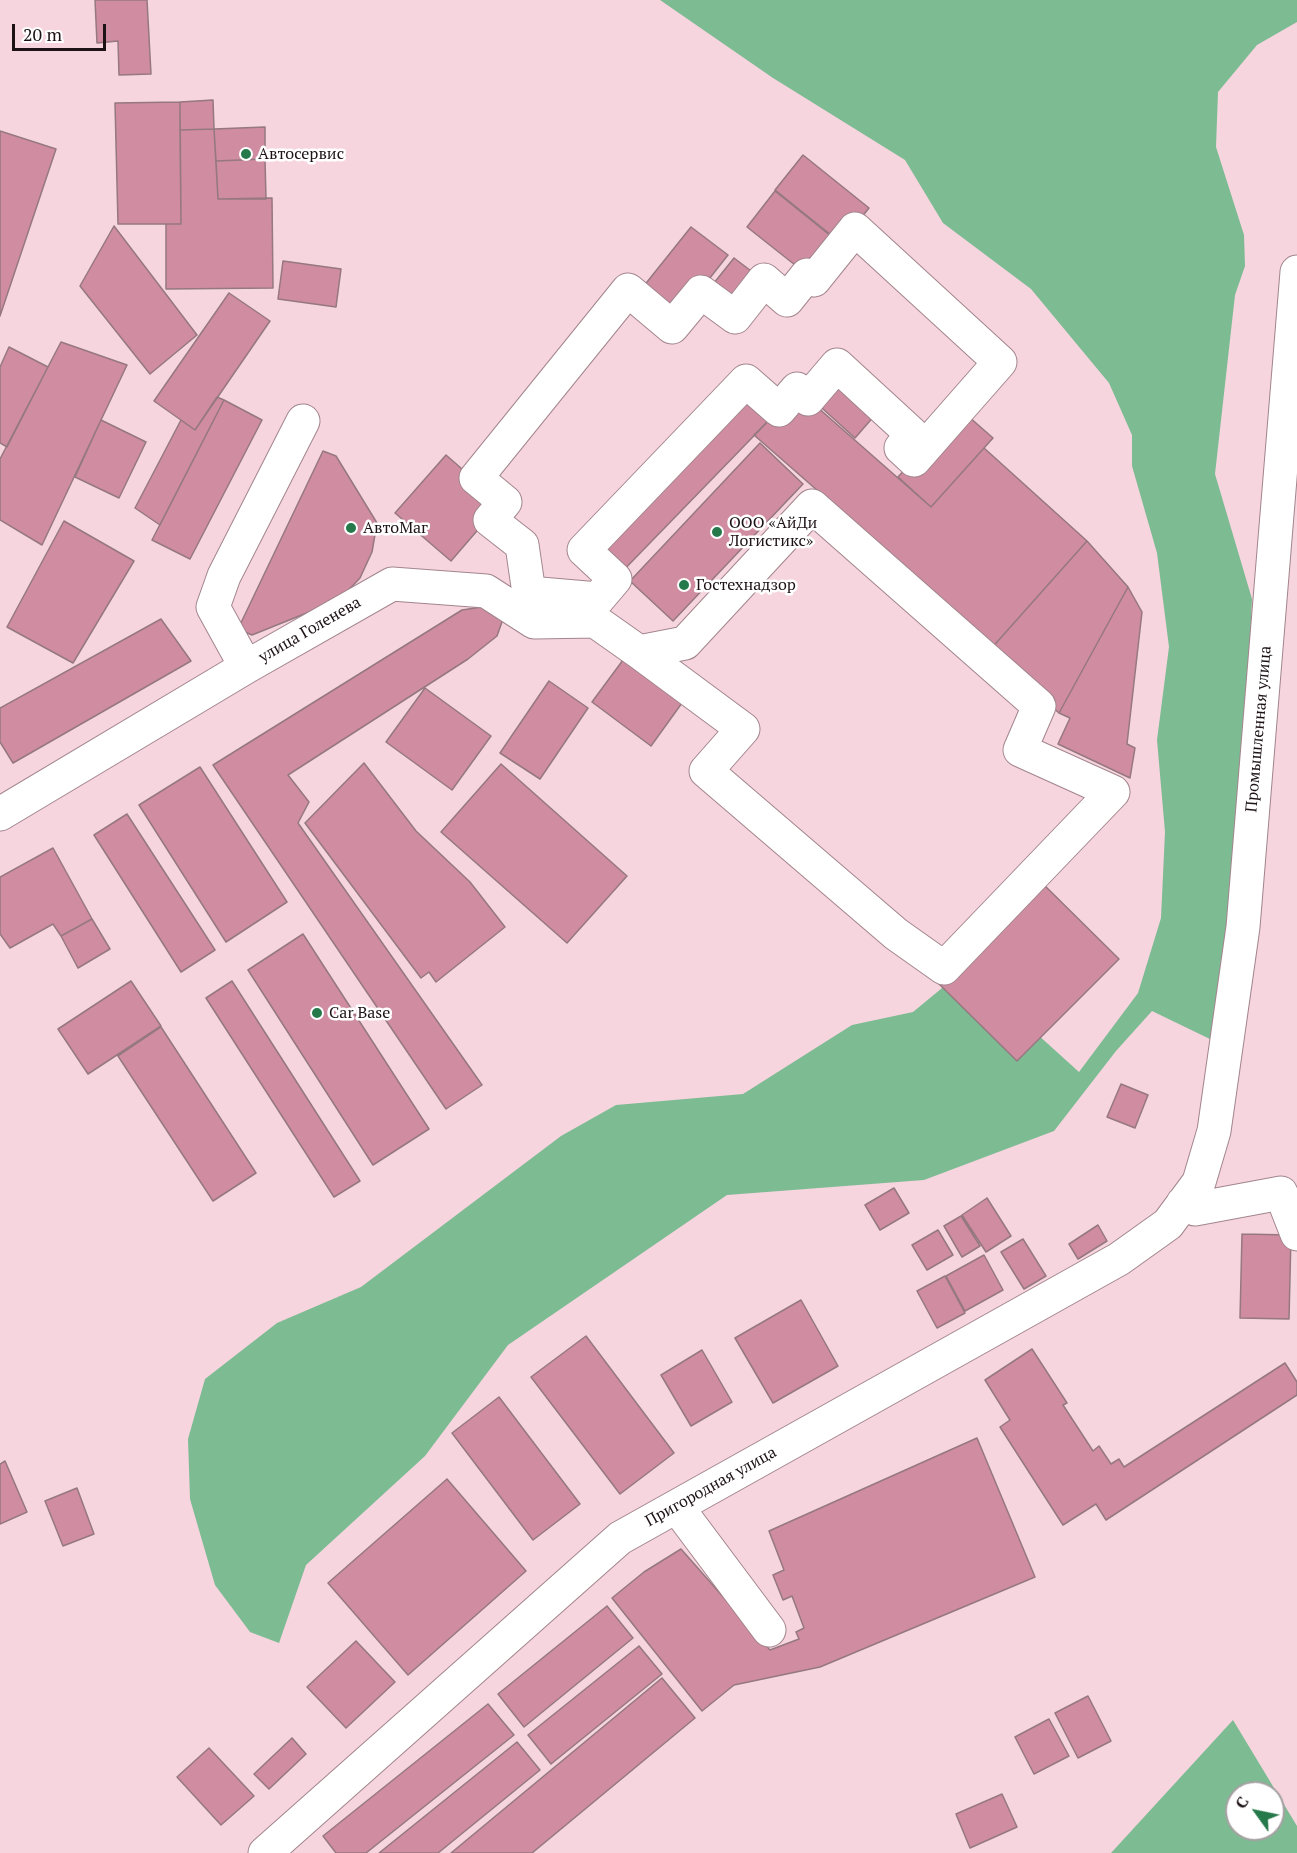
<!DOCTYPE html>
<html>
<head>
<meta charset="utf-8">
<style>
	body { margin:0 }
	#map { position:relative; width:1297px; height:1853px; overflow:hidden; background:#f6d5df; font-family:"PT Serif",serif }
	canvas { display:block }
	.north { position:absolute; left:1225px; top:1781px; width:60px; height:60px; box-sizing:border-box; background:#fff; border:2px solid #a5a0a1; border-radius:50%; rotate:303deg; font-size:16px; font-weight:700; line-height:24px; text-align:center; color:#1d1215 }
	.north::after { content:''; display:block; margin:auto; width:21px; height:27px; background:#26794b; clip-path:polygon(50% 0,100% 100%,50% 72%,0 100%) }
	.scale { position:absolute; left:12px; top:24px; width:94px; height:27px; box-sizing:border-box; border:3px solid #1d1215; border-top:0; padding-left:8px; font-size:18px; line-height:21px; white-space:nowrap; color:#1d1215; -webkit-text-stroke:4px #fff; paint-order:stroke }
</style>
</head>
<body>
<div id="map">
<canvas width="1297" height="1853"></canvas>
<div class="north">С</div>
<div class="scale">20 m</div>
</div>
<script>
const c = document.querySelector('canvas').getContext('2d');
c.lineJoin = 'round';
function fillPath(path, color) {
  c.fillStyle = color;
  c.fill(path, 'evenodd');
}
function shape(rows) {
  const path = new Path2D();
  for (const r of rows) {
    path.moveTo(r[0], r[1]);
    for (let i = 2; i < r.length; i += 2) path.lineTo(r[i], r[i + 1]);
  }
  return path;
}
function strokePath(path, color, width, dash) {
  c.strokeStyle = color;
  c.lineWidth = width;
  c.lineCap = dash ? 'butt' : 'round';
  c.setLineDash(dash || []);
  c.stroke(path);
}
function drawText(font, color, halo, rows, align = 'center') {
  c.font = font + ' "PT Serif",serif';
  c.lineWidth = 5;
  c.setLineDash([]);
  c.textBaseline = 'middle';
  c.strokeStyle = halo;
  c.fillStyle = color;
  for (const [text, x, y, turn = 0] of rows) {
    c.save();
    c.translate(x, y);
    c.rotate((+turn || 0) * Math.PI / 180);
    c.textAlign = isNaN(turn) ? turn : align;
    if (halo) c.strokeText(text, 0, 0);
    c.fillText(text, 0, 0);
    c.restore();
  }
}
fillPath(shape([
	[660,0,1297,0,1297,22,1257,45,1218,92,1216,147,1244,235,1245,266,1235,295,1215,474,1252,599,1243,793,1214,1041,1152,1011,1116,1051,1054,1131,924,1180,727,1195,508,1345,425,1456,306,1565,279,1643,250,1632,215,1585,190,1499,188,1439,205,1379,277,1323,361,1287,561,1136,616,1105,743,1094,852,1025,913,1012,953,979,984,986,1079,1072,1138,993,1161,918,1165,832,1157,740,1169,647,1157,553,1132,466,1132,435,1109,383,1031,289,943,223,905,160,773,78],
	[1233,1720,1297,1826,1297,1853,1111,1853],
	[1237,1793,1273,1793,1273,1829,1237,1829]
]), '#7dbb93');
const building = shape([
	[95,0,147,0,151,74,119,75,118,41,97,43,95,0],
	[213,100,214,129,180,130,180,102,213,100],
	[180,102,181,224,118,224,115,103,180,102],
	[265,127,265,159,216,161,214,129,265,127],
	[214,129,218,199,272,198,273,288,166,289,166,224,181,224,180,130,214,129],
	[0,131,56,149,0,316,0,131],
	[803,155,869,208,841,243,775,190,803,155],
	[265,159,266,199,218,199,216,161,265,159],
	[775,191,842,245,814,280,747,227,775,191],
	[114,226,197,335,150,374,80,286,114,226],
	[691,227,728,255,672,326,635,297,691,227],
	[734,258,763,280,735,316,706,293,734,258],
	[283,261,341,269,336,307,278,299,283,261],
	[229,293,270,321,195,430,154,401,229,293],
	[61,342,127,365,42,545,0,520,0,459,61,342],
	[9,347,48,367,7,447,0,443,0,367,9,347],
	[838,368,882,407,855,438,812,399,838,368],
	[747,379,779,410,615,579,584,550,747,379],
	[217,397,224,400,160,525,135,508,181,420,195,430,217,397],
	[808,399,931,507,984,448,1087,541,989,651,914,575,754,435,779,410,808,399],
	[224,400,262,420,190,559,152,540,224,400],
	[960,409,993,438,931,507,898,477,960,409],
	[101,420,146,442,119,498,75,477,101,420],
	[760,443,803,484,673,621,630,581,760,443],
	[323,451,336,456,377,523,372,552,360,578,339,600,252,635,238,629,323,451],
	[446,455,501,503,451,561,395,513,446,455],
	[64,521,134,561,73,663,7,627,64,521],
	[1087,541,1128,587,1059,713,989,651,1087,541],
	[1128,587,1142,612,1127,744,1135,748,1130,778,1058,744,1070,718,1059,713,1128,587],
	[488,606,503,619,497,636,468,659,288,775,309,802,298,823,482,1085,446,1109,213,765,462,610,488,606],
	[161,619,191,661,13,763,0,742,0,708,161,619],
	[623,660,682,703,651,746,592,702,623,660],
	[549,681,588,708,540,779,500,753,549,681],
	[425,688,491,736,452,790,386,742,425,688],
	[364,763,416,831,470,882,505,927,436,982,429,972,421,978,305,823,364,763],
	[501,764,627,876,567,943,441,832,501,764],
	[200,767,287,902,226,942,139,805,200,767],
	[127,814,215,950,181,972,94,835,127,814],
	[53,848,92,919,61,936,53,924,10,948,0,934,0,877,53,848],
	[1037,878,1119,959,1017,1061,935,980,1037,878],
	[92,919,110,949,78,968,61,936,92,919],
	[303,934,429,1129,373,1165,248,970,303,934],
	[131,981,161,1026,88,1074,58,1029,131,981],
	[232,981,360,1181,334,1197,206,998,232,981],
	[161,1027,256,1173,213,1201,118,1056,161,1027],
	[1121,1084,1148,1095,1135,1128,1107,1117,1121,1084],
	[894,1188,909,1213,880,1230,865,1205,894,1188],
	[987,1198,1011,1236,986,1252,962,1215,987,1198],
	[961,1216,980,1246,962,1257,944,1226,961,1216],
	[1098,1225,1107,1241,1078,1259,1069,1244,1098,1225],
	[938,1230,953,1255,927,1270,912,1245,938,1230],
	[1242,1234,1291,1235,1289,1319,1240,1318,1242,1234],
	[1023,1239,1046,1276,1024,1289,1001,1252,1023,1239],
	[984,1255,1003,1290,965,1311,946,1276,984,1255],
	[945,1276,965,1313,937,1328,917,1291,945,1276],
	[801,1300,838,1366,773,1403,735,1338,801,1300],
	[586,1336,674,1453,620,1494,531,1377,586,1336],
	[1032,1349,1067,1403,1063,1405,1093,1451,1099,1446,1111,1464,1119,1459,1124,1467,1285,1363,1297,1382,1297,1395,1106,1520,1096,1504,1063,1525,1000,1427,1010,1420,985,1380,1032,1349],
	[702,1350,732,1402,691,1426,661,1375,702,1350],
	[499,1397,580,1504,533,1540,452,1433,499,1397],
	[977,1438,1035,1577,820,1667,734,1685,702,1711,612,1598,644,1572,681,1549,770,1650,799,1639,796,1632,804,1628,792,1596,783,1600,773,1575,784,1570,769,1531,977,1438],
	[5,1461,27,1512,0,1524,0,1464,5,1461],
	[447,1479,526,1571,408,1675,328,1583,447,1479],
	[77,1488,94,1534,63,1546,45,1501,77,1488],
	[607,1606,633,1638,524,1727,498,1694,607,1606],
	[356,1641,395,1682,346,1728,307,1687,356,1641],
	[639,1646,662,1674,551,1764,528,1735,639,1646],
	[662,1678,695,1718,532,1853,451,1853,662,1678],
	[1088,1696,1111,1741,1078,1758,1055,1713,1088,1696],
	[488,1704,514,1735,366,1853,336,1853,323,1836,488,1704],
	[1049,1719,1069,1756,1034,1774,1015,1737,1049,1719],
	[292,1738,306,1754,269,1789,254,1774,292,1738],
	[517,1742,540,1770,438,1853,379,1853,517,1742],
	[209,1748,254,1796,221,1825,177,1777,209,1748],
	[1002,1794,1017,1827,970,1848,956,1814,1002,1794]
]);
fillPath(building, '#d08ca1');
strokePath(building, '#957880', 1.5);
const minor = shape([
	[855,229,1000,362,914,460,901,448,912,434,837,365,808,399,797,389,779,410,746,381,584,550,615,579,598,599,529,593,522,545,490,520,505,502,476,478,628,290,672,327,701,292,735,317,764,280,787,300,807,275,814,280,855,229],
	[812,506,1039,706,1020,750,1113,792,944,968,896,934,706,771,743,729,639,652,685,643,812,506],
	[246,667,213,607,224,576,303,421],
	[0,814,246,667,392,584,486,591,534,622,595,621,639,652],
	[1183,1203,1195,1209,1281,1193,1297,1234],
	[677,1507,769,1630],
	[265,1853,620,1538,1119,1259,1168,1224,1199,1182,1214,1131,1243,927,1297,272]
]);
strokePath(minor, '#a2858d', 35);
strokePath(minor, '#fff', 33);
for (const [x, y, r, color] of [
	[246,154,6,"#26794b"],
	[351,528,6,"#26794b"],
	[717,532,6,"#26794b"],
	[684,585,6,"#26794b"],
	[317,1013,6,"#26794b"]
]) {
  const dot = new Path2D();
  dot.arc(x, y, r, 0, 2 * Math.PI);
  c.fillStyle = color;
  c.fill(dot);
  strokePath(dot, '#fff', 2);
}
drawText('16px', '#1d1215', '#fff', [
	["Автосервис",258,154],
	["ООО «АйДи",729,523],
	["Логистикс»",729,541],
	["АвтоМаг",363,528],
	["Гостехнадзор",696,585],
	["Car Base",329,1013]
], 'left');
drawText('16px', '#1d1215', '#fff', [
	["улица Голенева",310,630,-30],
	["Промышленная улица",1259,729,-85],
	["Пригородная улица",711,1487,-29]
]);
</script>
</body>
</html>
